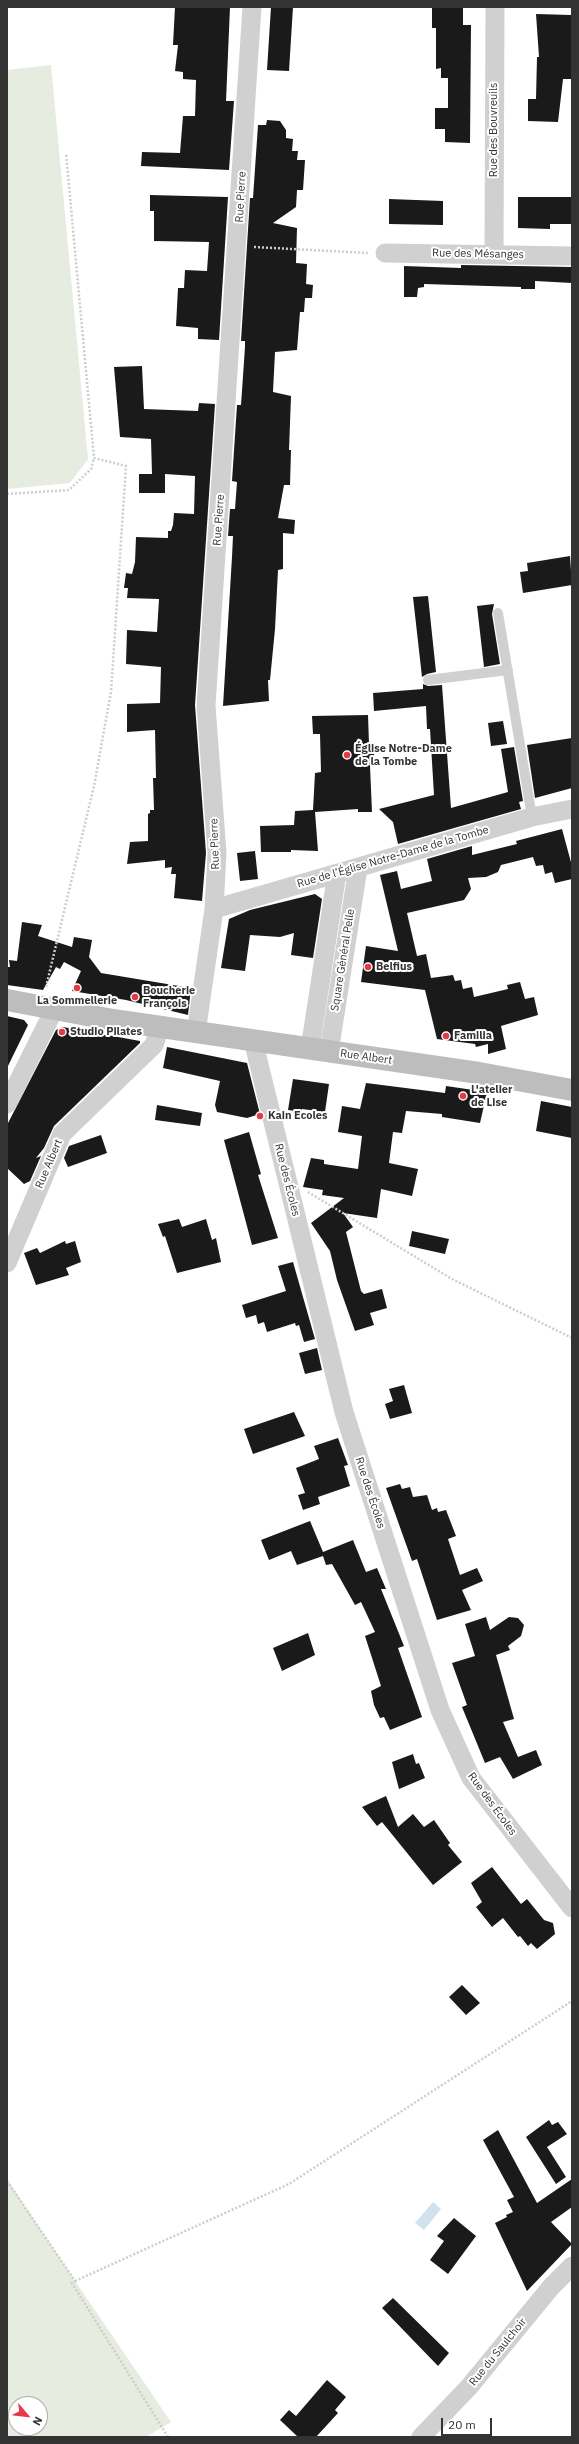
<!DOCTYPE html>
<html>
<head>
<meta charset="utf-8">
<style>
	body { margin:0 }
	#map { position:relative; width:579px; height:2444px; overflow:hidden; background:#fff; font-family:"IBM Plex Sans",sans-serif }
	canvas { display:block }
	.frame { position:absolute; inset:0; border:8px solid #333; pointer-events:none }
	.north { position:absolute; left:8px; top:2396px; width:40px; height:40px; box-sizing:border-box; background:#fff; border:1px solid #adadad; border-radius:50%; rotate:118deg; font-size:11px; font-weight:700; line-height:16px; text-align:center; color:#333 }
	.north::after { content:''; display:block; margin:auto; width:14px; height:18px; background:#e63946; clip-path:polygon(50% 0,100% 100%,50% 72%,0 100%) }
	.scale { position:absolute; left:441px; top:2418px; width:51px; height:18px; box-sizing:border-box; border:2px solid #333; border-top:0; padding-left:5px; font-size:12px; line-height:14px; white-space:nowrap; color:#333; -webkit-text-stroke:3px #fff; paint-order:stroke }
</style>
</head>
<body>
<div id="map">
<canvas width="579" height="2444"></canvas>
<div class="frame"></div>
<div class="north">N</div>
<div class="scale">20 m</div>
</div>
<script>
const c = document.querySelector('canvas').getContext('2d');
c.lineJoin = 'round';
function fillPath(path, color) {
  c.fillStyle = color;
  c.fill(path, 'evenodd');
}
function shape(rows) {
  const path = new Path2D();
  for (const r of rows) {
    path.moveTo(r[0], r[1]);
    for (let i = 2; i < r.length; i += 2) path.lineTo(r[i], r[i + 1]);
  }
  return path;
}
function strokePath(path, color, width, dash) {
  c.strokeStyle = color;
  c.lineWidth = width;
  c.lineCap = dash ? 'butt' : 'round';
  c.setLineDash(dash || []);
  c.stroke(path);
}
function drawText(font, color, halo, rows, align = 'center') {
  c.font = font + ' "IBM Plex Sans",sans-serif';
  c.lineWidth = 4;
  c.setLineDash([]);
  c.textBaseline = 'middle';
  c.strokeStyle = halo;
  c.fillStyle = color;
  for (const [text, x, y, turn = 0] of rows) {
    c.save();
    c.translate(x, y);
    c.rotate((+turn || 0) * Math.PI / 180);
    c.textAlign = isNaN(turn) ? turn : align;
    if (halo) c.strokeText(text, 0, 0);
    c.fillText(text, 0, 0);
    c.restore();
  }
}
fillPath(shape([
	[51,65,88,459,70,483,7,489,7,70],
	[7,2179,75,2281,171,2422,146,2437,7,2437],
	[16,2404,40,2404,40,2428,16,2428]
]), '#e6ecdf');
fillPath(shape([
	[433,2202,441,2209,424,2230,415,2223]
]), '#cfe2ee');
fillPath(shape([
	[175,7,230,7,226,101,234,101,229,170,141,166,142,152,180,153,183,116,195,116,196,80,183,79,183,72,175,71,178,45,173,45],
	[271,7,293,7,289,71,267,70],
	[432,7,463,7,463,25,471,25,470,143,445,142,445,129,435,129,435,108,448,108,448,78,441,78,441,68,436,69,436,28,432,28],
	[536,14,571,15,572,79,563,79,558,122,528,121,528,99,536,99,537,57,539,57],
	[267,120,280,121,286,130,286,138,293,139,292,151,298,151,297,160,305,160,303,190,297,190,296,207,273,223,297,228,296,263,307,264,306,284,313,285,312,298,305,298,304,312,300,312,297,350,275,352,273,392,291,396,289,450,291,450,290,485,284,485,278,518,295,520,294,534,283,533,283,569,278,570,275,629,270,680,268,680,269,701,223,706,232,557,233,536,228,536,230,509,235,509,237,482,232,481,237,405,241,405,245,347,245,341,241,341,250,198,253,198,258,125,266,125],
	[150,195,228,197,219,340,198,339,198,328,176,326,178,288,184,288,185,270,207,271,209,242,154,241,154,211,150,211],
	[518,197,572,197,572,224,550,224,550,229,518,228],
	[389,199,443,201,443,225,389,224],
	[461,265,572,267,572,283,535,281,535,289,521,289,521,287,424,284,424,287,418,288,417,297,404,297,404,266,461,268],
	[142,366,144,409,198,411,199,403,215,404,195,705,206,853,202,901,174,898,176,874,171,874,172,867,165,868,165,860,127,864,130,842,148,841,148,814,150,813,150,810,154,810,153,778,156,778,155,730,127,732,127,704,160,703,161,667,126,664,127,630,157,632,159,599,127,598,128,588,124,588,126,573,132,574,135,562,136,537,168,538,168,531,171,531,173,525,174,513,194,514,195,476,165,474,165,493,139,493,139,474,152,474,151,439,120,437,114,367],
	[570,556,572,585,523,593,520,572,528,571,527,563],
	[428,596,436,672,427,674,422,677,413,597],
	[494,604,492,614,500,664,484,667,477,606],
	[423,684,428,686,442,685,451,808,508,792,501,749,514,747,523,801,519,802,521,809,398,844,393,822,379,809,434,795,430,729,427,729,426,706,374,711,373,693,423,689],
	[368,715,369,744,374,744,374,766,370,766,372,812,358,812,358,809,315,812,318,851,291,850,291,852,261,852,260,826,294,825,295,811,313,810,315,773,321,772,320,734,313,734,312,716],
	[503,721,507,744,491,746,488,723],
	[572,738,572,788,535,798,527,745],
	[562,829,572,866,572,879,555,883,552,872,545,874,543,865,536,866,533,857,501,865,498,872,486,877,468,878,471,889,464,900,407,913,417,956,426,954,431,978,453,975,455,981,461,980,463,989,472,987,474,997,508,989,507,985,520,982,525,999,534,997,538,1015,501,1026,506,1049,488,1054,488,1044,476,1047,475,1044,437,1039,425,990,361,982,366,946,398,951,380,875,397,871,401,889,432,881,427,859,472,846,472,855,517,844,516,841],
	[255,851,258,879,240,881,237,853],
	[315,894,322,899,313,958,291,955,294,933,280,937,250,935,245,971,221,968,229,919,250,910],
	[22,922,42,925,38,936,72,947,74,937,92,940,89,957,101,973,191,988,188,1015,126,1000,72,991,81,971,64,962,60,969,56,967,43,990,7,985,7,967,10,967,9,960,17,961],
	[7,1016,24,1020,28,1025,7,1068],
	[63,1027,140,1041,140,1043,54,1126,44,1148,36,1158,41,1156,30,1181,24,1184,7,1168,7,1125,56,1030],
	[167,1047,247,1063,260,1114,247,1118,217,1112,215,1105,220,1081,163,1068],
	[293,1079,329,1084,325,1112,302,1109,302,1112,288,1110],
	[366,1083,445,1093,446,1086,487,1092,480,1123,442,1117,442,1114,406,1111,402,1133,393,1132,389,1163,418,1169,412,1196,381,1189,377,1218,343,1213,353,1227,346,1232,361,1291,364,1294,382,1289,387,1308,370,1313,374,1325,355,1331,337,1280,330,1251,311,1223,344,1198,322,1195,323,1190,303,1187,311,1158,324,1160,324,1164,358,1169,362,1136,338,1132,342,1106,360,1109],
	[541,1101,572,1107,572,1138,536,1131],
	[157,1105,202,1113,200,1126,155,1120],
	[249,1132,261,1174,258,1175,278,1238,252,1245,224,1140],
	[101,1135,107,1153,68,1167,64,1158,69,1146],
	[179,1219,182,1227,206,1219,212,1240,216,1238,221,1262,177,1273,165,1236,163,1237,158,1224],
	[412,1231,449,1239,445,1254,409,1246],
	[65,1241,66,1244,75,1241,81,1262,66,1268,69,1275,36,1285,24,1253,37,1248,40,1253],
	[293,1262,315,1339,304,1342,299,1325,296,1326,295,1323,267,1332,264,1322,258,1324,256,1315,246,1318,242,1305,286,1291,278,1266],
	[317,1348,322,1370,305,1374,299,1353],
	[404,1385,412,1413,390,1419,385,1404,393,1401,389,1389],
	[294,1412,305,1436,253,1454,244,1429],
	[338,1438,348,1465,344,1466,350,1486,318,1497,320,1504,303,1510,298,1495,305,1493,296,1468,319,1459,314,1446],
	[400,1484,402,1489,410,1487,413,1497,427,1495,432,1510,437,1508,438,1512,446,1510,456,1536,448,1539,460,1575,477,1568,483,1581,462,1590,471,1610,437,1620,417,1559,412,1561,386,1488],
	[310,1521,323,1552,353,1540,366,1572,377,1568,386,1589,381,1589,404,1646,398,1648,422,1717,390,1730,384,1717,380,1718,374,1705,371,1691,381,1686,365,1636,375,1632,361,1602,355,1605,332,1564,326,1565,323,1556,297,1565,291,1551,269,1560,261,1540],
	[486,1617,490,1630,509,1617,518,1618,524,1625,521,1636,508,1646,510,1650,496,1655,514,1719,503,1722,518,1757,536,1750,542,1765,513,1779,500,1757,485,1763,462,1707,467,1705,452,1663,475,1656,465,1624],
	[308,1633,315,1655,282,1671,273,1648],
	[413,1754,416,1764,419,1763,425,1778,399,1789,392,1762],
	[386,1796,398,1827,413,1814,424,1827,434,1820,450,1843,448,1845,462,1862,433,1885,382,1822,377,1826,362,1807],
	[492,1867,521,1904,527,1899,544,1920,553,1923,555,1934,537,1949,531,1943,528,1946,520,1936,518,1937,503,1918,492,1927,476,1907,482,1902,471,1883],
	[462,1985,480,2003,466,2015,449,1997],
	[549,2120,552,2125,558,2122,567,2134,547,2147,566,2177,556,2184,526,2137],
	[498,2130,537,2203,572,2179,572,2207,551,2222,572,2244,527,2291,495,2223,507,2217,506,2215,513,2212,507,2200,514,2197,483,2140],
	[454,2218,476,2236,448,2274,430,2260,444,2241,437,2236],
	[393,2298,449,2353,438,2366,382,2308],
	[327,2380,346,2397,335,2410,338,2413,316,2437,298,2437,280,2420,289,2410,296,2416]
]), '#1a1a1a');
strokePath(shape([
	[254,247,368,253],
	[7,494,69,490,91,469,94,458],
	[46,987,94,786,111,692,126,466,94,458,66,153],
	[308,1192,452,1279,572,1338],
	[7,2181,75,2281,72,2283,168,2437],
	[75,2281,289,2184,572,2001]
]), '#cdcdcd', 2.5, [2, 2]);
strokePath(shape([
	[498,613,532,817],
	[428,680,508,670]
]), '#d0d0d0', 10);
strokePath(shape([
	[385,253,572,256],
	[494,253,495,7],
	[214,909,532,817,572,809],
	[196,1033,214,909,217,853,206,706,252,7],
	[253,1040,344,1412,440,1710,471,1778,572,1908],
	[310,1049,337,873],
	[329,1052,358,868],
	[7,1104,54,1010],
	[7,1263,62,1134,154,1045,160,1027],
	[421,2437,469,2387,551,2287,572,2266]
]), '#d0d0d0', 19);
strokePath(shape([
	[7,1000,113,1020,479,1073,572,1090]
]), '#bdbdbd', 22);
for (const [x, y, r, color] of [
	[347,755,4,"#e63946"],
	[368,967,4,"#e63946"],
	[77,988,4,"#e63946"],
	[135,997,4,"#e63946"],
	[62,1032,4,"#e63946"],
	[446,1036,4,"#e63946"],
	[463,1096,4,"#e63946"],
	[260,1116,4,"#e63946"]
]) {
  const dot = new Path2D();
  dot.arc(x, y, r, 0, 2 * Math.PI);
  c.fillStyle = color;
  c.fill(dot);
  strokePath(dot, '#fff', 1.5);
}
drawText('11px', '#333', '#fff', [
	["Rue des Bouvreuils",494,130,-90],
	["Rue Pierre",241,197,-87],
	["Rue des Mésanges",478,254,1],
	["Rue Pierre",219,520,-86],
	["Rue Pierre",215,844,-92],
	["Rue de l’Église Notre-Dame de la Tombe",393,857,-16],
	["Square Général Pelle",343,960,-81],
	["Rue Albert",366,1057,8],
	["Rue Albert",49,1164,-67],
	["Rue des Écoles",287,1180,76],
	["Rue des Écoles",370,1493,72],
	["Rue des Écoles",492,1804,54],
	["Rue du Saulchoir",498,2352,-51]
]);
drawText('bold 11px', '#333', '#fff', [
	["Église Notre-Dame",355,749],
	["de la Tombe",355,762],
	["Belfius",376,967],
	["Boucherie",143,991],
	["François",143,1004],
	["La Sommellerie",77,1001,"center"],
	["Studio Pilates",70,1032],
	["Familia",454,1036],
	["L'atelier",471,1090],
	["de Lise",471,1103],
	["Kain Ecoles",268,1116]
], 'left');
</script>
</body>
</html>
